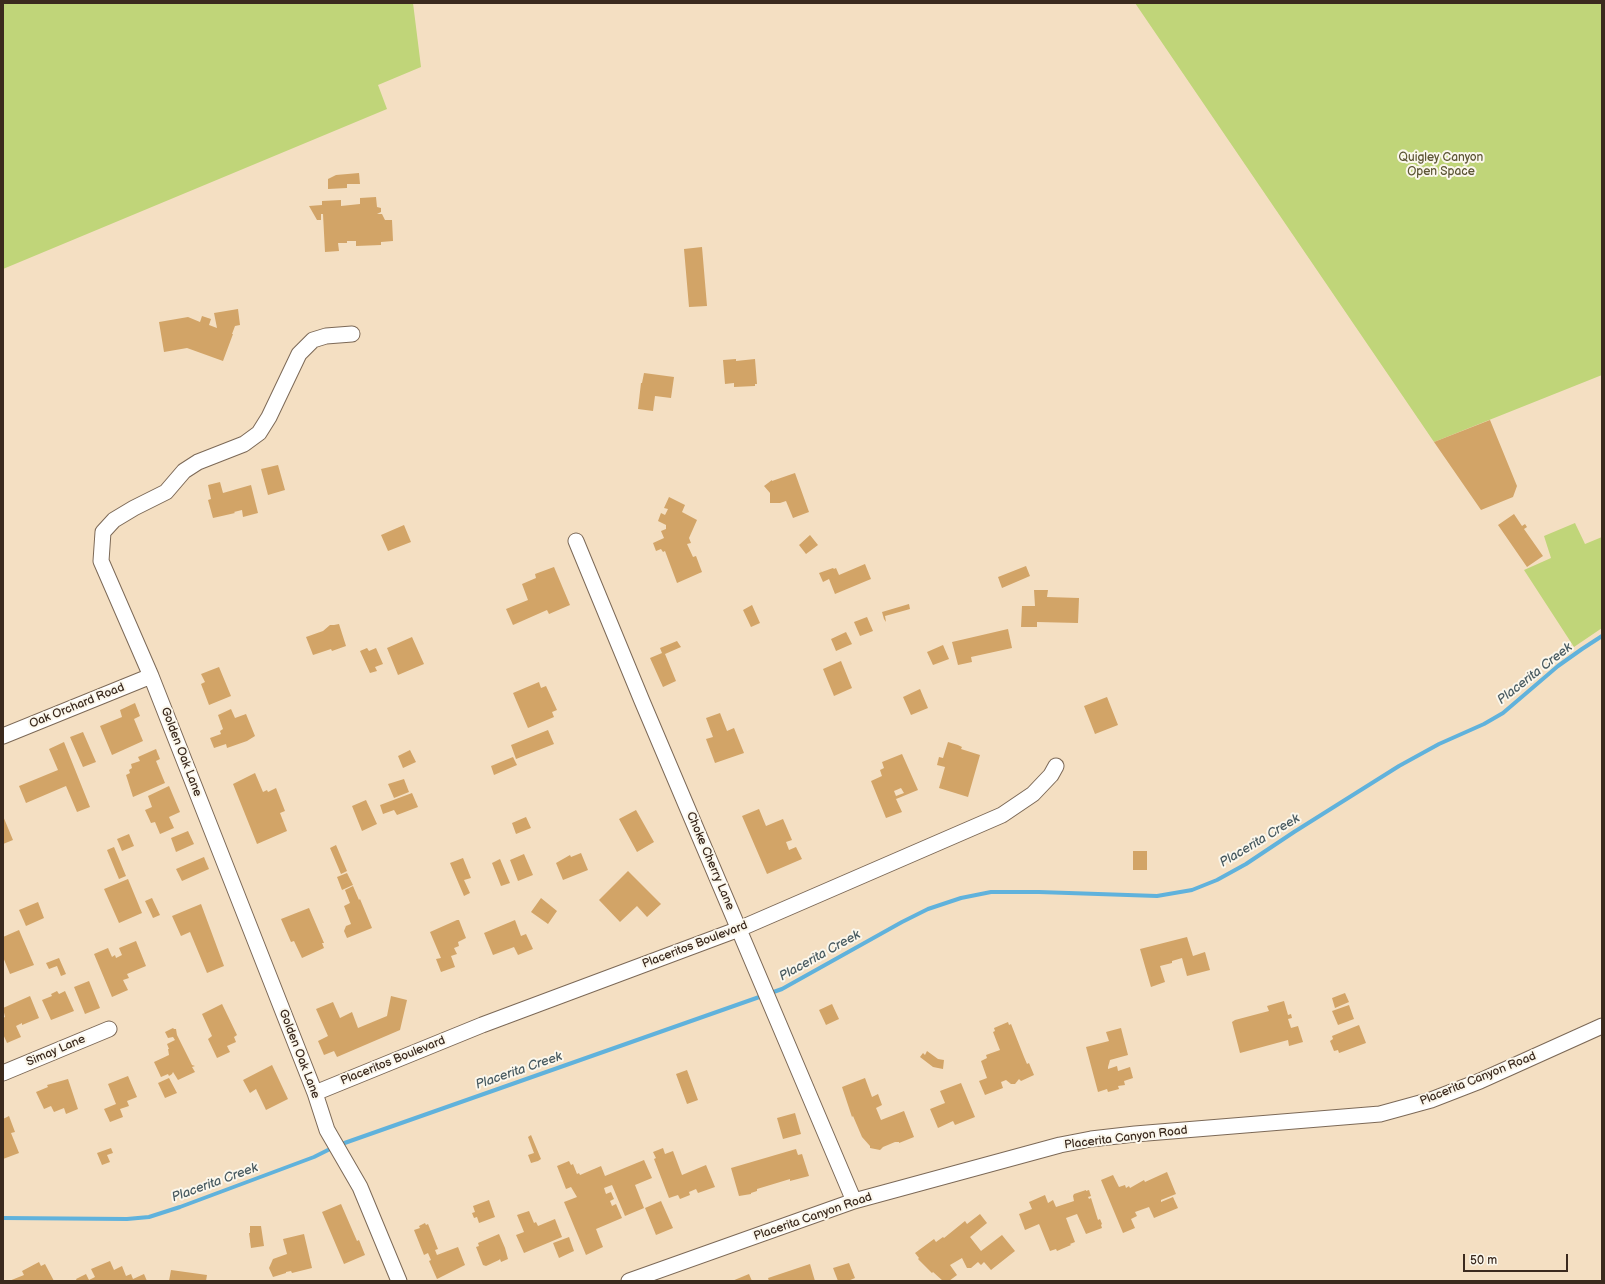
<!DOCTYPE html>
<html>
<head>
<meta charset="utf-8">
<style>
	body { margin:0 }
	#map { position:relative; width:1605px; height:1284px; overflow:hidden; background:#f4dfc2; font-family:"Balsamiq Sans",sans-serif }
	canvas { display:block }
	.frame { position:absolute; inset:0; border:4px solid #3b2a1e; pointer-events:none }
	.scale { position:absolute; left:1463px; top:1254px; width:105px; height:18px; box-sizing:border-box; border:2px solid #3b2a1e; border-top:0; padding-left:5px; font-size:12px; line-height:14px; white-space:nowrap; color:#3b2a1e; -webkit-text-stroke:3px #fbf7ec; paint-order:stroke }
</style>
</head>
<body>
<div id="map">
<canvas width="1605" height="1284"></canvas>
<div class="frame"></div>
<div class="scale">50 m</div>
</div>
<script>
const c = document.querySelector('canvas').getContext('2d');
c.lineJoin = 'round';
function fillPath(path, color) {
  c.fillStyle = color;
  c.fill(path, 'evenodd');
}
function shape(rows) {
  const path = new Path2D();
  for (const r of rows) {
    path.moveTo(r[0], r[1]);
    for (let i = 2; i < r.length; i += 2) path.lineTo(r[i], r[i + 1]);
  }
  return path;
}
function strokePath(path, color, width, dash) {
  c.strokeStyle = color;
  c.lineWidth = width;
  c.lineCap = dash ? 'butt' : 'round';
  c.setLineDash(dash || []);
  c.stroke(path);
}
function drawText(font, color, halo, rows, align = 'center') {
  c.font = font + ' "Balsamiq Sans",sans-serif';
  c.lineWidth = 4;
  c.setLineDash([]);
  c.textBaseline = 'middle';
  c.strokeStyle = halo;
  c.fillStyle = color;
  for (const [text, x, y, turn = 0] of rows) {
    c.save();
    c.translate(x, y);
    c.rotate((+turn || 0) * Math.PI / 180);
    c.textAlign = isNaN(turn) ? turn : align;
    if (halo) c.strokeText(text, 0, 0);
    c.fillText(text, 0, 0);
    c.restore();
  }
}
fillPath(shape([
	[3,3,413,3,421,67,378,85,387,109,3,269],
	[1135,3,1602,3,1602,375,1434,442],
	[1575,523,1585,544,1602,537,1602,628,1574,647,1524,570,1551,558,1544,536]
]), '#c0d579');
strokePath(shape([
	[3,1218,127,1219,149,1217,180,1207,314,1157,336,1146,782,989,902,922,928,909,961,898,991,892,1039,892,1157,896,1192,890,1217,880,1246,864,1294,832,1399,766,1439,744,1484,724,1503,713,1558,666,1582,649,1602,636]
]), '#60b2dc', 4);
fillPath(shape([
	[359,173,360,184,347,184,347,188,328,189,328,179,336,175],
	[376,197,377,207,381,208,381,212,377,214,382,214,385,220,392,220,393,241,381,242,381,245,356,246,356,241,347,241,347,243,338,243,339,251,325,252,323,214,321,214,321,220,317,220,309,206,322,205,322,201,341,200,341,206,360,204,360,198],
	[702,247,707,306,689,307,684,249],
	[238,309,240,325,235,326,232,334,233,334,223,361,187,348,164,352,159,322,188,317,200,322,202,316,211,319,209,325,217,328,214,313],
	[736,359,736,361,755,359,757,384,755,384,755,386,734,387,734,383,725,384,723,360],
	[644,373,674,377,671,398,655,396,653,411,638,409,641,383,642,383],
	[1490,420,1517,486,1513,497,1481,510,1434,442],
	[278,465,285,490,268,495,261,469],
	[795,473,809,512,793,518,786,501,780,503,770,503,770,493,764,486,772,480,772,481],
	[220,482,223,493,251,485,258,513,243,517,242,510,234,512,235,513,213,518,208,500,211,499,208,485],
	[669,497,685,505,682,512,697,520,689,538,691,543,687,544,693,557,696,556,702,572,677,583,665,551,663,552,661,549,656,551,653,543,664,538,661,531,666,529,666,525,658,521,661,513,665,515,668,509,664,508],
	[1514,514,1522,526,1525,524,1527,527,1524,529,1543,556,1527,567,1498,525],
	[404,525,411,542,388,551,381,535],
	[810,535,818,545,806,554,799,545],
	[865,564,871,579,835,594,829,579,823,582,819,573,833,568,834,569,836,568,839,575],
	[1026,566,1030,576,1002,588,998,577],
	[554,567,570,605,549,614,547,610,513,625,506,609,528,600,522,584,536,578,535,574],
	[1034,590,1048,590,1047,597,1079,598,1078,623,1037,622,1037,627,1021,627,1022,606,1035,606],
	[909,604,910,609,885,616,886,622,884,619,882,612],
	[752,605,760,623,751,627,743,610],
	[867,617,873,631,860,636,854,622],
	[339,624,346,646,332,651,331,649,313,655,306,637,323,631,330,625,334,625],
	[1008,629,1012,648,971,657,972,662,958,665,952,642],
	[846,632,852,644,836,651,831,639],
	[412,637,424,664,398,675,387,648],
	[677,641,681,647,665,654,676,681,663,687,650,658,662,653,660,648],
	[943,645,949,659,933,665,927,652],
	[367,648,369,651,376,648,383,664,375,667,377,671,370,673,360,651],
	[841,661,852,688,834,696,823,669],
	[219,667,231,696,209,705,201,684,205,682,201,674],
	[539,682,541,688,546,686,557,710,552,712,554,717,528,728,513,693],
	[920,689,928,708,911,715,903,697],
	[1107,697,1118,725,1095,734,1084,706],
	[135,703,140,716,134,719,143,741,112,755,100,726,122,717,120,710],
	[231,709,235,718,246,714,255,736,247,741,227,748,226,744,214,748,210,738,221,734,220,731,223,729,218,715],
	[720,713,727,731,734,728,744,753,715,763,706,739,713,737,706,718],
	[548,730,554,744,516,759,511,745],
	[83,732,96,762,83,767,70,737],
	[64,742,90,807,77,812,66,786,26,803,19,786,58,770,49,749],
	[948,742,958,745,962,747,961,749,980,755,968,797,939,788,945,767,937,765,939,757,943,758],
	[156,749,160,759,156,761,165,783,133,797,126,775,130,773,129,770,132,768,131,764,140,761,138,757],
	[410,750,416,762,403,768,398,756],
	[902,754,918,790,896,799,902,812,886,818,871,781,882,776,880,770,884,768,882,762],
	[901,788,904,793,896,796,894,791],
	[513,757,517,765,494,775,491,766],
	[255,773,263,792,267,790,268,792,276,788,285,811,280,813,287,831,257,844,233,784],
	[404,779,409,792,394,798,388,784],
	[169,786,180,812,169,817,174,828,160,834,155,822,151,823,145,810,152,807,148,796],
	[412,793,418,807,397,815,394,810,383,814,380,805],
	[366,800,377,824,362,831,352,806],
	[759,809,766,826,783,819,792,840,786,842,789,850,796,847,802,859,767,874,742,816],
	[636,810,654,842,637,852,619,819],
	[3,816,13,840,3,844],
	[526,817,531,828,516,834,512,823],
	[188,831,194,844,176,852,171,838],
	[129,834,134,846,122,851,117,839],
	[336,845,347,871,341,874,330,848],
	[114,847,126,876,119,879,107,850],
	[1133,851,1147,851,1147,870,1133,870],
	[581,853,588,870,563,880,556,863,570,855,571,857],
	[524,854,533,875,518,881,510,860],
	[204,857,209,869,182,881,176,869],
	[463,858,471,878,464,880,470,893,464,896,450,863],
	[500,859,510,883,501,886,492,863],
	[628,871,661,904,647,917,637,906,620,922,599,900],
	[347,873,353,885,342,890,337,877],
	[128,879,142,913,119,923,104,889],
	[353,886,359,900,360,899,372,928,347,938,344,931,346,926,351,924,344,906,350,903,345,890],
	[152,898,160,915,153,918,145,901],
	[541,898,557,911,548,924,531,912],
	[38,902,44,918,26,926,19,910],
	[201,904,224,966,207,973,190,932,181,936,172,916],
	[309,908,324,943,322,943,324,948,302,958,294,941,291,942,281,919],
	[457,920,459,920,466,938,458,942,459,946,454,948,457,954,451,956,455,967,441,972,436,959,441,958,430,932],
	[515,920,521,936,526,934,533,949,518,955,514,947,493,955,484,933],
	[19,930,34,965,10,974,3,957,3,937],
	[1187,937,1193,956,1205,952,1210,970,1187,976,1182,958,1172,961,1172,963,1160,966,1165,982,1151,987,1140,949],
	[136,941,146,966,127,974,129,978,123,980,128,990,112,997,94,954,108,948,112,957,115,955,116,958,122,955,119,948],
	[59,958,66,974,61,976,57,966,49,969,46,963],
	[89,981,100,1008,85,1014,74,987],
	[57,991,59,994,65,991,74,1011,51,1020,42,1000,52,996,51,994],
	[1345,993,1349,1002,1335,1008,1332,998],
	[30,996,39,1018,22,1025,22,1023,16,1026,21,1037,7,1043,3,1034,3,1018,5,1017,3,1008],
	[391,996,407,1000,400,1030,337,1057,334,1051,324,1055,318,1041,328,1036,316,1009,333,1002,340,1018,352,1012,358,1028,387,1016],
	[1284,1001,1288,1015,1291,1014,1292,1018,1288,1019,1291,1028,1298,1026,1303,1042,1289,1046,1288,1040,1240,1053,1232,1022,1235,1020,1269,1011,1267,1006],
	[222,1004,237,1035,234,1037,236,1042,227,1046,230,1052,217,1058,208,1039,212,1036,202,1014],
	[832,1004,839,1019,826,1025,819,1010],
	[1349,1005,1354,1019,1338,1025,1332,1011],
	[1008,1022,1009,1025,1011,1024,1024,1057,1027,1064,1029,1063,1034,1075,1021,1081,1019,1079,1015,1084,1011,1084,1006,1080,1001,1082,1003,1088,985,1095,979,1081,987,1078,981,1061,987,1058,986,1055,1000,1050,993,1032,995,1031,994,1028],
	[1359,1025,1366,1043,1339,1053,1338,1050,1334,1051,1330,1041,1333,1039,1332,1036],
	[173,1028,174,1029,176,1029,177,1035,192,1065,195,1066,192,1067,195,1072,178,1080,173,1072,172,1074,169,1076,168,1074,161,1077,154,1062,169,1055,168,1049,169,1049,167,1044,175,1040,173,1037,168,1038,165,1032],
	[1121,1028,1128,1055,1110,1060,1108,1067,1108,1069,1117,1066,1118,1071,1130,1067,1133,1078,1124,1081,1125,1085,1118,1086,1119,1089,1108,1092,1107,1089,1098,1092,1086,1047,1109,1041,1106,1032],
	[927,1051,938,1059,944,1060,943,1069,933,1067,920,1057,923,1053,925,1055],
	[272,1065,288,1099,266,1110,256,1089,250,1093,243,1080],
	[687,1070,698,1100,687,1104,676,1074],
	[128,1076,137,1097,127,1101,129,1106,120,1109,123,1117,110,1122,104,1109,116,1104,108,1084],
	[169,1078,177,1093,165,1098,158,1083],
	[865,1078,872,1097,878,1094,882,1105,876,1108,881,1120,904,1111,914,1137,899,1143,899,1142,895,1142,883,1147,880,1150,870,1148,870,1146,862,1137,853,1116,852,1117,842,1087],
	[68,1079,78,1109,66,1114,64,1108,54,1112,51,1106,44,1109,36,1092,48,1087,47,1085],
	[961,1083,975,1117,955,1125,953,1121,938,1128,930,1109,945,1103,940,1091],
	[795,1113,801,1134,783,1139,777,1118],
	[9,1116,15,1132,11,1133,19,1153,3,1159,3,1119],
	[531,1135,541,1159,538,1161,531,1163,528,1155,534,1153,528,1137],
	[111,1148,113,1153,107,1155,110,1162,102,1165,97,1153],
	[663,1148,665,1154,673,1151,682,1175,706,1165,715,1187,698,1193,696,1189,689,1192,690,1195,680,1199,678,1195,669,1198,654,1159,656,1158,653,1152],
	[796,1149,798,1155,802,1154,809,1176,790,1181,790,1179,757,1189,757,1191,751,1193,751,1194,739,1196,731,1168],
	[644,1160,652,1178,635,1185,644,1208,625,1216,612,1185,604,1188,606,1194,611,1192,614,1199,610,1201,612,1206,616,1204,622,1218,596,1229,603,1247,586,1255,564,1202,577,1197,571,1187,566,1189,557,1166,569,1161,571,1165,573,1164,577,1174,579,1173,580,1175,601,1166,605,1176],
	[1167,1172,1176,1194,1161,1200,1161,1202,1173,1197,1178,1208,1154,1218,1149,1207,1135,1212,1137,1216,1131,1219,1135,1228,1123,1233,1101,1180,1113,1175,1119,1187,1125,1185,1126,1188,1129,1186,1130,1188,1144,1180,1145,1182],
	[1086,1190,1086,1191,1089,1190,1091,1196,1088,1197,1089,1199,1091,1198,1098,1220,1100,1219,1102,1224,1101,1225,1102,1228,1086,1234,1077,1214,1066,1218,1075,1242,1070,1244,1071,1245,1057,1251,1056,1249,1050,1251,1039,1224,1025,1230,1019,1214,1032,1209,1029,1202,1045,1195,1048,1203,1053,1200,1056,1207,1074,1201,1073,1196,1074,1194],
	[489,1200,495,1217,479,1223,477,1217,474,1218,472,1213,475,1212,473,1206],
	[661,1201,673,1228,656,1235,645,1208],
	[341,1204,357,1241,359,1240,365,1255,344,1264,322,1212],
	[529,1211,534,1223,536,1222,538,1226,555,1219,562,1237,524,1253,516,1235,524,1232,517,1215],
	[980,1214,987,1223,970,1237,981,1251,1002,1235,1015,1251,991,1270,984,1262,981,1265,978,1262,971,1268,967,1268,962,1258,950,1265,957,1275,949,1281,943,1281,933,1272,932,1273,918,1259,919,1258,915,1253,934,1239,936,1242,943,1237,944,1238,965,1221,967,1224],
	[425,1223,426,1225,428,1224,438,1249,435,1250,437,1255,458,1247,465,1265,437,1279,429,1261,431,1260,428,1253,424,1255,414,1230,420,1228,419,1226],
	[250,1226,261,1226,264,1246,251,1248,249,1233,250,1233],
	[304,1234,312,1268,292,1273,291,1271,286,1272,286,1273,273,1277,269,1268,273,1259,287,1254,283,1239],
	[499,1234,505,1248,508,1259,501,1262,500,1259,499,1260,486,1266,483,1265,476,1247,479,1246,478,1243],
	[569,1237,574,1251,559,1258,553,1243],
	[110,1261,114,1270,122,1266,126,1276,131,1274,133,1279,144,1274,147,1281,77,1281,76,1279,86,1274,89,1280,95,1277,91,1269],
	[39,1262,41,1266,45,1264,54,1281,9,1281,24,1275,22,1271],
	[849,1263,855,1278,848,1281,838,1281,833,1268],
	[810,1264,815,1281,769,1281,768,1278],
	[171,1270,207,1275,206,1281,169,1281],
	[749,1274,752,1281,732,1281]
]), '#d2a467');
const street = shape([
	[352,334,326,336,313,340,299,354,269,417,259,433,244,444,198,462,184,471,166,492,134,508,114,520,103,532,101,561,151,676,315,1093,327,1130,360,1187,399,1281],
	[576,541,642,701,854,1201],
	[3,736,151,676],
	[3,1073,109,1029],
	[315,1093,482,1025,739,929,1002,815,1033,794,1051,775,1056,766],
	[629,1281,854,1201,1060,1145,1091,1139,1135,1134,1380,1114,1431,1100,1480,1081,1602,1026]
]);
strokePath(street, '#7c6957', 17);
strokePath(street, '#fff', 15);
drawText('12px', '#5c5535', '#fbf7ec', [
	["Quigley Canyon",1441,158],
	["Open Space",1441,172]
]);
drawText('12px', '#3b2a1e', '#fbf7ec', [
	["Oak Orchard Road",77,706,-22],
	["Golden Oak Lane",181,752,69],
	["Choke Cherry Lane",710,861,67],
	["Placeritos Boulevard",695,945,-21],
	["Simay Lane",56,1051,-23],
	["Golden Oak Lane",299,1054,69],
	["Placeritos Boulevard",393,1061,-22],
	["Placerita Canyon Road",1478,1079,-22],
	["Placerita Canyon Road",1126,1138,-7],
	["Placerita Canyon Road",813,1217,-19]
]);
drawText('italic 13px', '#485a60', '#fbf7ec', [
	["Placerita Creek",1535,674,-38],
	["Placerita Creek",1260,841,-31],
	["Placerita Creek",820,956,-29],
	["Placerita Creek",519,1071,-19],
	["Placerita Creek",215,1183,-20]
]);
</script>
</body>
</html>
